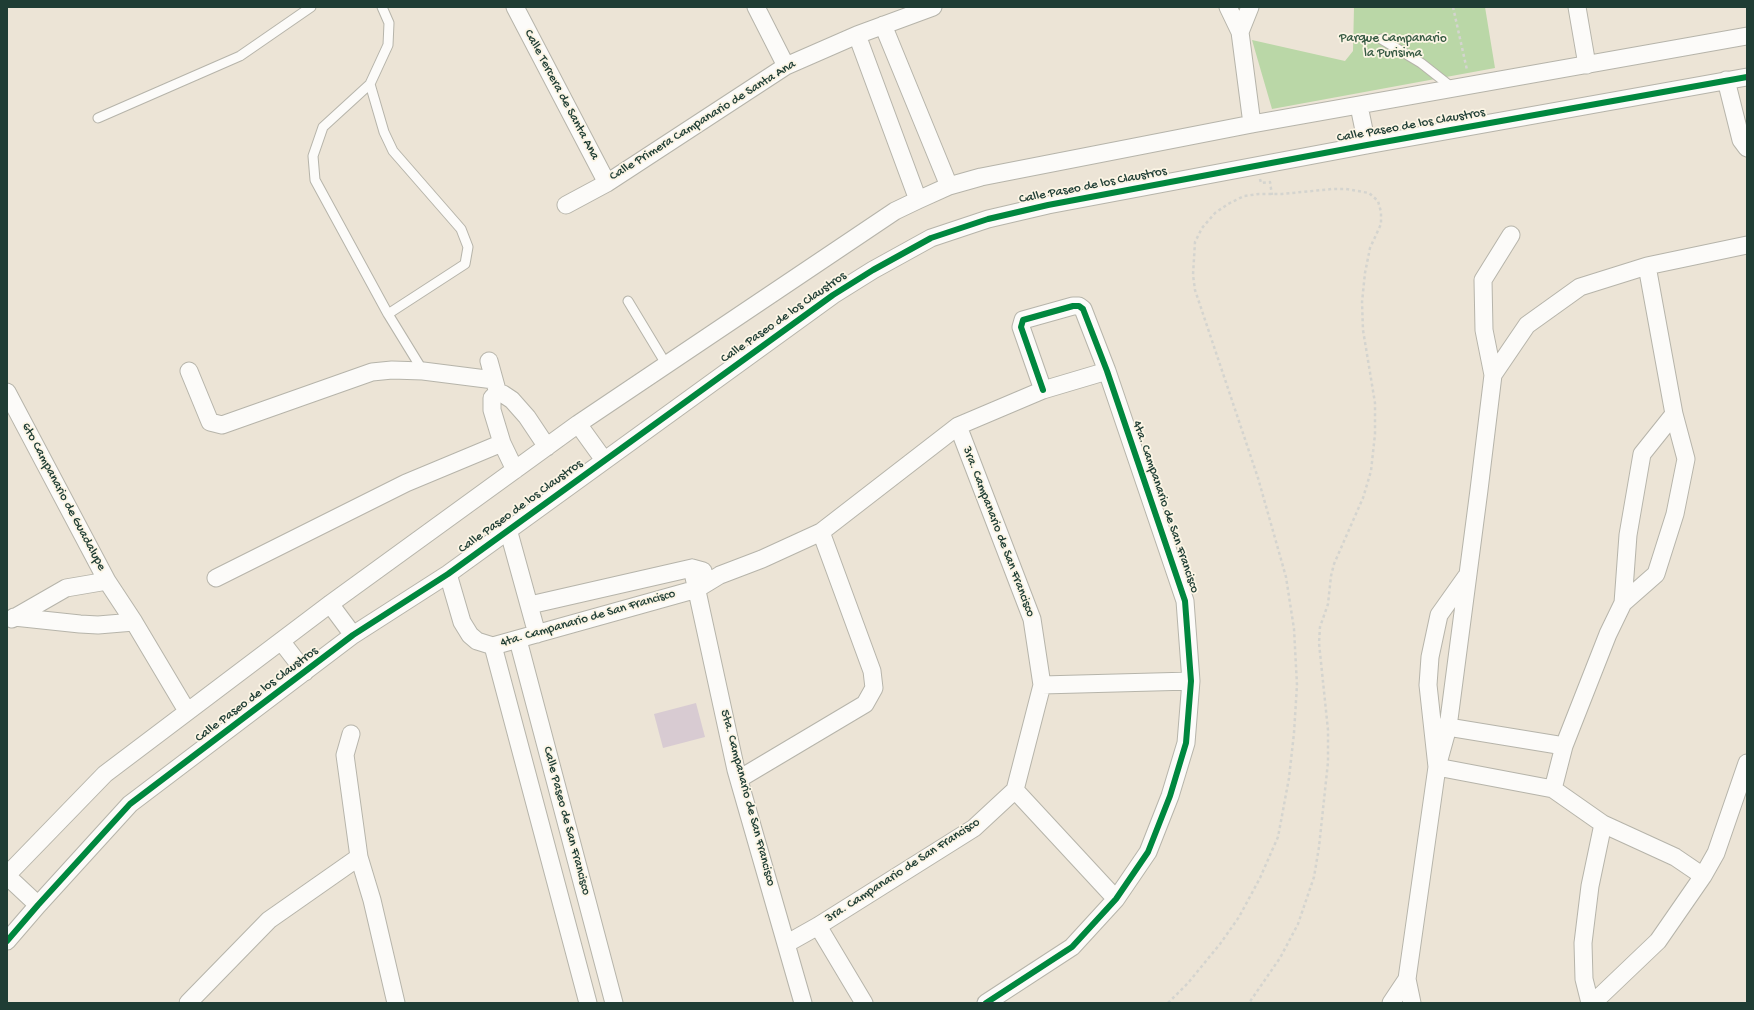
<!DOCTYPE html>
<html>
<head>
<meta charset="utf-8">
<style>
	body { margin:0 }
	#map { position:relative; width:1754px; height:1010px; overflow:hidden; background:#ece4d6; font-family:"Gochi Hand",sans-serif }
	canvas { display:block }
	.frame { position:absolute; inset:0; border:8px solid #1f3d34; pointer-events:none }
</style>
</head>
<body>
<div id="map">
<canvas width="1754" height="1010"></canvas>
<div class="frame"></div>
</div>
<script>
const c = document.querySelector('canvas').getContext('2d');
c.lineJoin = 'round';
function fillPath(path, color) {
  c.fillStyle = color;
  c.fill(path, 'evenodd');
}
function shape(rows) {
  const path = new Path2D();
  for (const r of rows) {
    path.moveTo(r[0], r[1]);
    for (let i = 2; i < r.length; i += 2) path.lineTo(r[i], r[i + 1]);
  }
  return path;
}
function strokePath(path, color, width, dash) {
  c.strokeStyle = color;
  c.lineWidth = width;
  c.lineCap = dash ? 'butt' : 'round';
  c.setLineDash(dash || []);
  c.stroke(path);
}
function drawText(font, color, halo, rows, align = 'center') {
  c.font = font + ' "Gochi Hand",sans-serif';
  c.lineWidth = 3.5;
  c.setLineDash([]);
  c.textBaseline = 'middle';
  c.strokeStyle = halo;
  c.fillStyle = color;
  for (const [text, x, y, turn = 0] of rows) {
    c.save();
    c.translate(x, y);
    c.rotate((+turn || 0) * Math.PI / 180);
    c.textAlign = isNaN(turn) ? turn : align;
    if (halo) c.strokeText(text, 0, 0);
    c.fillText(text, 0, 0);
    c.restore();
  }
}
fillPath(shape([
	[1354,7,1485,7,1495,68,1272,109,1252,40,1345,61,1353,51]
]), '#bad7a7');
fillPath(shape([
	[696,703,705,737,663,748,654,714]
]), '#d8cbd2');
const service = shape([
	[382,7,389,23,388,45,370,84,323,127,313,156,315,180,388,314,423,371],
	[1381,39,1421,63,1454,89],
	[370,84,384,132,393,151,461,229,468,247,465,264,388,314],
	[98,118,240,56,311,7],
	[628,301,666,364]
]);
const minor = shape([
	[515,7,607,183],
	[756,7,786,66],
	[1228,7,1240,32,1252,124],
	[1577,7,1587,65],
	[883,25,949,186],
	[1240,32,1250,7],
	[857,35,918,200],
	[1726,80,1741,140,1747,148],
	[1359,106,1367,145],
	[566,205,607,183,786,66,857,35,933,7],
	[489,361,497,390],
	[189,371,210,422,222,425,372,372,392,370,423,371,494,380],
	[1493,375,1527,325,1580,287,1647,266,1747,245],
	[7,392,107,581,134,622,187,711],
	[497,393,492,398,492,410,502,443,515,470],
	[497,393,503,394,512,400,527,417,547,447],
	[578,424,604,460],
	[508,529,537,634],
	[692,568,736,770,803,1003],
	[448,574,462,622,470,635,477,641,493,646,697,589,720,575,762,559,821,532,958,426,1043,390,1107,371],
	[1466,577,1439,615,1430,657,1428,685,1437,767,1553,789],
	[216,578,406,483,502,443],
	[1623,603,1628,535,1642,454,1674,414],
	[330,604,353,635],
	[530,605,692,568,703,571],
	[14,617,80,624,98,625,134,622],
	[12,619,66,588,107,581],
	[518,640,614,1003],
	[281,641,305,672],
	[493,646,588,1003],
	[1042,685,1191,681],
	[1437,727,1448,727,1564,746],
	[351,734,345,755,359,857,372,900,396,1003],
	[739,779,865,704,874,688,872,671,821,532],
	[1015,790,1116,899],
	[1603,824,1675,857,1703,876],
	[7,875,105,774,330,604,578,424,895,211,918,200,949,186,981,177,1252,124,1747,36],
	[7,876,38,905],
	[818,926,864,1003],
	[7,941,38,905,130,804,353,635,448,574,833,295,873,270,931,238,988,219,1048,205,1367,145,1747,77],
	[786,944,818,926,974,828,1015,790,1042,685,1032,619,958,426],
	[1407,979,1412,1003],
	[188,1003,269,920,359,857],
	[986,1003,1072,947,1116,899,1148,852,1170,796,1186,743,1191,681,1185,601,1107,371,1083,309,1079,306,1073,306,1023,320,1021,327,1043,390],
	[1391,1003,1407,979,1437,767,1448,727,1479,490,1493,375,1484,330,1483,280,1511,235],
	[1590,1003,1584,979,1583,943,1590,886,1603,824,1553,789,1564,746,1608,634,1623,603,1656,574,1675,514,1686,459,1674,414,1647,266],
	[1593,1003,1658,941,1703,876,1716,853,1747,763]
]);
strokePath(service, '#b6b4aa', 11);
strokePath(minor, '#b6b4aa', 19);
strokePath(shape([
	[1453,7,1467,70],
	[1260,179,1261,183,1270,182,1272,195],
	[1168,1003,1188,983,1220,944,1239,917,1260,878,1278,837,1289,778,1294,733,1297,685,1294,629,1286,577,1258,478,1195,290,1193,275,1195,242,1202,228,1215,213,1228,204,1244,196,1259,194,1282,194,1332,189,1346,189,1369,193,1378,201,1381,212,1381,224,1370,248,1365,273,1362,302,1363,330,1375,403,1375,434,1371,471,1363,498,1334,564,1331,576,1328,604,1320,627,1319,643,1328,730,1328,762,1319,847,1314,877,1298,924,1280,958,1249,1003]
]), '#d4d4cf', 2.5, [3, 3]);
strokePath(service, '#fcfbf9', 9);
strokePath(minor, '#fcfbf9', 17);
strokePath(shape([
	[7,941,38,905,130,804,353,635,448,574,833,295,873,270,931,238,988,219,1048,205,1367,145,1747,77],
	[986,1003,1072,947,1116,899,1148,852,1170,796,1186,743,1191,681,1185,601,1107,371,1083,309,1079,306,1073,306,1023,320,1021,327,1043,390]
]), '#00873e', 6);
drawText('13px', '#365a43', '#fcf5e5', [
	["Parque Campanario",1393,39],
	["la Purisima",1393,54]
]);
drawText('13px', '#1f3d34', '#fcf5e5', [
	["Calle Tercera de Santa Ana",561,95,62],
	["Calle Primera Campanario de Santa Ana",703,121,-32],
	["Calle Paseo de los Claustros",1411,126,-10],
	["Calle Paseo de los Claustros",1093,186,-11],
	["Calle Paseo de los Claustros",784,318,-35],
	["6to Campanario de Guadalupe",63,497,62],
	["Calle Paseo de los Claustros",521,507,-36],
	["4ta. Campanario de San Francisco",1165,507,71],
	["3ra. Campanario de San Francisco",998,532,69],
	["4ta. Campanario de San Francisco",588,619,-16],
	["Calle Paseo de los Claustros",257,695,-37],
	["5ta. Campanario de San Francisco",747,798,75],
	["Calle Paseo de San Francisco",566,821,75],
	["3ra. Campanario de San Francisco",903,871,-33]
]);
</script>
</body>
</html>
